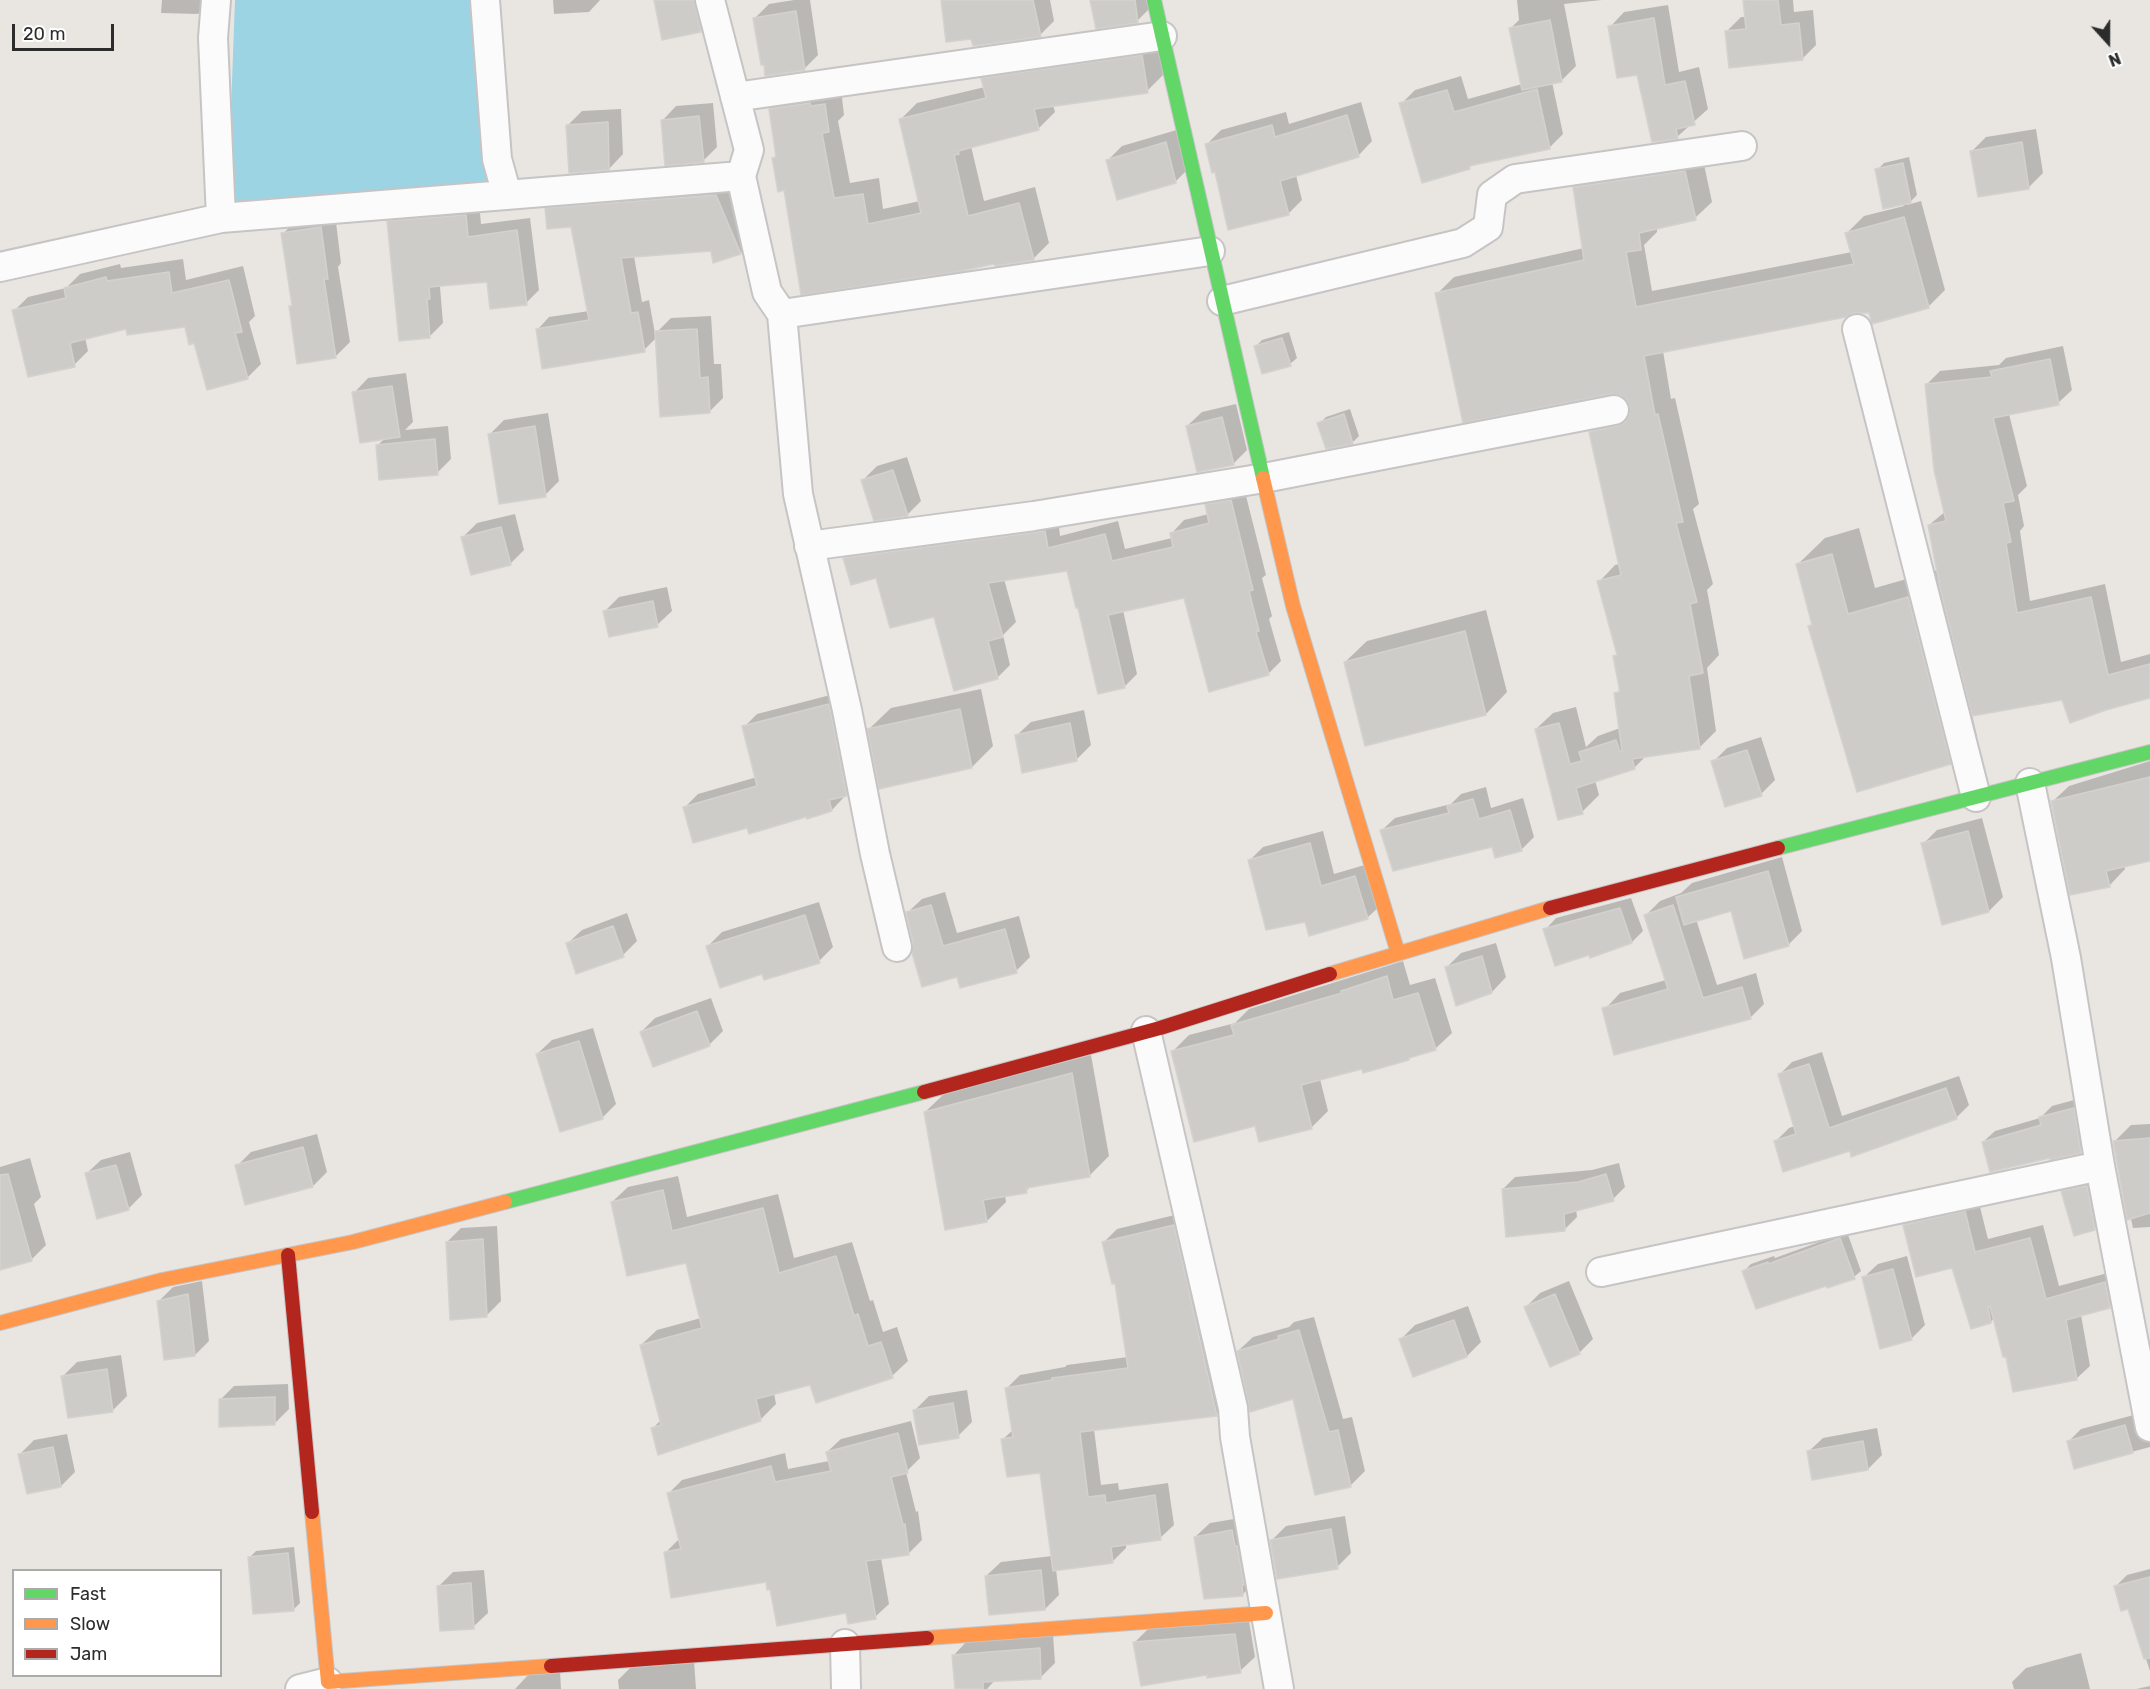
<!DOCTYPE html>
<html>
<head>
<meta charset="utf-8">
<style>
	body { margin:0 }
	#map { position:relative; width:2150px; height:1689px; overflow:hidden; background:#e9e6e2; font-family:Rubik,sans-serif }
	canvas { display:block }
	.legend { position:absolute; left:12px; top:1569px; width:210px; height:108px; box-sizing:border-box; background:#fff; border:2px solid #ababab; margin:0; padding:8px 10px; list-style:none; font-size:18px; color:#2c2c2c }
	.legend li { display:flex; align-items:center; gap:12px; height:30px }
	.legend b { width:30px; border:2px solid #ababab }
	.north { position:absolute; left:2078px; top:12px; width:60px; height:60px; -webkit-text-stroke:4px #fff; paint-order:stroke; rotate:159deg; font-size:16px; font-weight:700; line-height:24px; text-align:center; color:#2c2c2c }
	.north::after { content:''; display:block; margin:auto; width:21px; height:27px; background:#2c2c2c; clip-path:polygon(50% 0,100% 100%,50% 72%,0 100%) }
	.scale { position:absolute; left:12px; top:24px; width:102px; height:27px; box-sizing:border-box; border:3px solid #2c2c2c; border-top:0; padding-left:8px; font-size:18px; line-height:21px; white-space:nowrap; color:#2c2c2c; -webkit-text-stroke:4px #fff; paint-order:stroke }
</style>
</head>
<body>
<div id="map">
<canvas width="2150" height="1689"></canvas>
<ul class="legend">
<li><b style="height:8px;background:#63d668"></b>Fast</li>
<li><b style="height:8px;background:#ff974d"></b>Slow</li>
<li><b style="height:8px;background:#b3261e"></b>Jam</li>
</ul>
<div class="north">N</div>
<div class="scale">20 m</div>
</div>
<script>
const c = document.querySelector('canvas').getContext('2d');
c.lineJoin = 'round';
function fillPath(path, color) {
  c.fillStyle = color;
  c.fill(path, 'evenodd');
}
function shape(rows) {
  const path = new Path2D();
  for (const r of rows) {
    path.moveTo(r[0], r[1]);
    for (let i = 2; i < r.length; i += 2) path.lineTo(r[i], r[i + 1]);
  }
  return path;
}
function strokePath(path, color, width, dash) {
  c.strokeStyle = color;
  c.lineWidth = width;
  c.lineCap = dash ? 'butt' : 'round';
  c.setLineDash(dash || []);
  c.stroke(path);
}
fillPath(shape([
	[235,0,484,0,500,196,239,214,228,191]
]), '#9dd4e3');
fillPath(shape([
	[162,0,212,0,198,14,161,13],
	[553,0,600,0,589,12,554,14],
	[656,0,710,0,715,17,701,31],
	[794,0,810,0,818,55,804,69,755,18,769,4],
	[942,0,1050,0,1054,21,1040,35,972,37],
	[1092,0,1151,0,1151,7,1137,21],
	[1517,0,1602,0,1564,4,1576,66,1562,80,1552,82,1563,134,1549,148,1473,164,1469,168,1401,104,1415,90,1461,76,1468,99,1522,84,1511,28,1519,20],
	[1745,0,1793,0,1794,12,1813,10,1816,45,1802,59,1727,31,1741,17,1746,17],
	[1668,5,1679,72,1699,67,1708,109,1677,137,1610,27,1624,12],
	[1158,40,1163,75,1147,91,1053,105,1055,112,1039,128,971,146,984,201,1035,187,1049,243,1033,259,995,262,802,293,786,189,773,158,777,155,771,109,787,93,841,89,844,115,838,121,850,183,879,178,883,209,920,201,901,119,917,103,985,87,983,79,999,63],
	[1361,102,1372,141,1358,156,1296,175,1302,200,1288,214,1216,170,1207,144,1221,130,1286,112,1289,124],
	[713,103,717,147,703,161,662,121,676,106],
	[621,109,623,154,609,169,568,125,582,111],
	[1180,129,1189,168,1175,182,1108,160,1122,146],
	[2036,129,2043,173,2029,187,1972,151,1986,137],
	[1702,155,1712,202,1695,218,1657,227,1657,232,1644,245,1652,291,1852,252,1847,233,1864,216,1904,206,1877,170,1884,163,1909,157,1917,195,1907,205,1921,201,1945,290,1928,307,1853,311,1663,351,1671,399,1675,398,1699,504,1693,509,1713,584,1707,590,1719,655,1707,668,1716,731,1699,748,1646,756,1634,768,1595,780,1599,795,1582,812,1536,729,1553,713,1576,707,1586,747,1598,736,1620,728,1616,694,1621,688,1615,657,1618,653,1599,582,1615,565,1620,564,1591,432,1607,415,1632,411,1628,399,1437,294,1454,277,1584,248,1575,188,1591,171],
	[728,183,752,241,741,253,714,261,713,249,634,256,642,302,649,300,655,334,671,318,711,316,714,364,721,364,723,398,709,412,657,337,644,350,538,329,549,317,589,311,572,225,546,209,558,197],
	[479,202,481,224,530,218,539,290,526,303,488,281,442,285,440,287,443,323,430,336,388,222,402,208],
	[335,214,341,263,338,267,350,342,336,356,290,307,293,304,283,234,297,219],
	[183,259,186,280,243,266,255,316,249,322,261,364,247,378,196,342,186,325,128,327,85,337,88,351,74,365,14,311,28,297,66,288,80,274,120,264,121,268],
	[1289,332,1297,358,1290,364,1256,346,1262,340],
	[2063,346,2072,390,2058,403,2009,414,2027,486,2018,495,2024,526,2020,531,2030,601,2105,584,2121,662,2150,654,2150,696,2063,698,1972,715,1977,736,1950,763,1810,626,1813,623,1797,565,1825,538,1859,528,1875,588,1938,570,1929,525,1946,511,1926,385,1940,371,1999,365,2006,358],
	[406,373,413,422,405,430,448,426,451,459,437,473,378,445,385,438,354,393,368,378],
	[1236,404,1247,450,1233,464,1187,426,1202,412],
	[1350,409,1359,436,1353,442,1327,447,1319,424,1326,417],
	[548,413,559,481,545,495,490,434,504,420],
	[907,457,921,501,907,515,863,480,877,466],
	[1244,488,1266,575,1262,578,1272,616,1269,619,1281,661,1268,674,1185,597,1123,610,1137,674,1124,687,1080,606,1068,569,1004,579,1016,622,1003,635,1010,665,997,678,935,615,877,576,844,559,858,545,1058,518,1060,536,1118,521,1125,549,1172,538,1171,534,1184,520,1209,514,1207,505,1220,492],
	[515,514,524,550,510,564,463,537,477,523],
	[667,587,672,611,657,625,605,611,619,597],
	[1486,610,1507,692,1486,714,1366,744,1345,662,1367,641],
	[981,689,993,746,972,767,869,729,891,708],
	[842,692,859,781,832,810,748,826,685,807,698,794,757,777,744,727,757,714],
	[1084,710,1091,745,1077,759,1016,736,1031,722],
	[1761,737,1775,780,1761,794,1713,762,1727,748],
	[2150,761,2150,854,2125,866,2125,869,2109,886,2052,802,2069,786],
	[1486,787,1491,808,1523,798,1534,837,1521,850,1382,830,1395,818,1451,804,1461,794],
	[1982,818,2003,897,1989,911,1923,844,1937,830],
	[1323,831,1334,874,1368,864,1381,905,1367,918,1306,920,1250,860,1263,847],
	[1782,857,1802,931,1788,945,1732,909,1696,919,1717,985,1756,973,1764,1004,1750,1018,1606,1008,1620,993,1666,980,1646,915,1660,901,1681,893,1692,883],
	[945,892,957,933,1019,916,1030,957,1016,971,958,976,915,943,907,913,922,899],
	[1631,898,1643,931,1632,942,1545,930,1556,918],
	[819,902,833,947,819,961,763,972,708,946,722,932],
	[627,913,637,941,623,955,567,944,582,930],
	[1496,943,1506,977,1492,992,1447,967,1461,953],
	[1403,961,1410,985,1435,978,1452,1033,1435,1049,1411,1056,1408,1059,1363,1068,1320,1079,1328,1111,1311,1128,1256,1124,1173,1051,1189,1035,1235,1023,1249,1009],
	[711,998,723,1031,709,1045,641,1032,655,1018],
	[593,1028,616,1104,602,1118,537,1054,552,1040],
	[1822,1052,1842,1116,1959,1076,1969,1105,1956,1118,1851,1149,1776,1141,1789,1128,1795,1126,1779,1075,1792,1062],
	[1091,1055,1109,1156,1089,1176,1032,1185,1026,1191,1005,1195,1006,1202,987,1221,925,1112,945,1093],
	[2085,1097,2092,1140,2080,1152,2051,1156,1983,1142,1995,1131,2040,1118,2052,1106],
	[2150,1124,2150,1227,2133,1228,2114,1142,2131,1125],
	[317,1134,327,1172,313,1186,246,1203,237,1166,251,1152],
	[130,1152,142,1195,128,1209,86,1174,101,1160],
	[30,1158,41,1197,34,1204,46,1245,32,1259,0,1268,0,1167],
	[1619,1163,1625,1187,1613,1199,1576,1209,1577,1217,1565,1229,1503,1189,1515,1177,1592,1170],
	[678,1176,687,1217,778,1194,794,1258,852,1242,870,1301,873,1300,883,1332,897,1327,908,1361,892,1376,811,1383,774,1393,776,1404,760,1420,653,1428,661,1420,641,1345,657,1330,701,1318,687,1261,612,1202,628,1187],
	[2093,1180,2101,1222,2095,1228,2063,1192,2069,1185],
	[1978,1199,1988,1239,2043,1225,2059,1286,2119,1270,2123,1293,2110,1306,2081,1315,2090,1366,2076,1379,2007,1355,1994,1318,1991,1322,1953,1266,1905,1225,1918,1212],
	[1187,1212,1230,1401,1216,1415,1094,1429,1101,1485,1118,1483,1119,1490,1168,1483,1174,1525,1160,1538,1126,1543,1126,1548,1113,1561,1056,1569,1059,1595,1045,1609,986,1576,1001,1562,1052,1556,1042,1471,1002,1440,1014,1429,1007,1388,1020,1375,1065,1367,1067,1365,1128,1357,1116,1282,1104,1242,1117,1229],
	[497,1226,501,1301,487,1315,447,1242,461,1228],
	[1847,1232,1861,1271,1854,1277,1827,1284,1744,1271,1751,1264,1774,1256,1775,1258],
	[1907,1256,1925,1325,1911,1339,1863,1278,1878,1264],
	[202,1281,209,1341,195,1355,159,1301,173,1287],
	[1569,1281,1593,1339,1579,1353,1526,1307,1540,1293],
	[1468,1306,1481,1342,1467,1356,1401,1339,1415,1325],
	[1314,1317,1343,1419,1352,1417,1365,1471,1351,1485,1316,1493,1294,1397,1238,1351,1253,1337,1289,1327,1294,1322],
	[121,1355,127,1396,113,1410,63,1376,77,1362],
	[288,1384,289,1409,274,1424,220,1400,234,1386],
	[967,1390,972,1422,958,1436,914,1411,929,1396],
	[2145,1412,2150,1426,2150,1447,2075,1467,2068,1442,2081,1429],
	[911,1421,920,1458,906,1472,916,1512,918,1511,922,1540,909,1553,881,1558,889,1604,875,1617,848,1611,772,1587,767,1581,665,1553,680,1538,669,1493,682,1480,785,1453,788,1469,829,1461,827,1452,841,1439],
	[1877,1428,1882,1455,1868,1469,1808,1452,1823,1438],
	[67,1434,75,1472,61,1486,20,1454,34,1440],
	[1345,1516,1351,1553,1337,1567,1271,1541,1286,1526],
	[1246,1517,1257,1580,1243,1594,1195,1537,1210,1523],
	[294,1547,300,1603,294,1609,250,1557,256,1551],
	[2150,1569,2150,1671,2129,1607,2116,1586,2127,1575],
	[484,1570,488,1613,473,1627,438,1587,453,1572],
	[1249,1621,1255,1657,1240,1671,1208,1673,1135,1642,1149,1628],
	[1053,1635,1055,1663,1041,1677,996,1679,987,1689,956,1689,953,1656,967,1641],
	[2081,1653,2090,1689,2014,1689,2012,1682,2026,1668],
	[694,1661,696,1689,619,1689,618,1680,632,1666],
	[560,1671,561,1689,515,1689,529,1674],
	[2150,1686,2150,1689,2136,1689]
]), '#0003');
const building = shape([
	[654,0,694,0,701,32,662,40,654,0],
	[941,0,1033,0,1041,37,973,46,971,39,946,42,941,0],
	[1090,0,1135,0,1138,23,1096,29,1090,0],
	[1743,0,1778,0,1781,25,1799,23,1803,60,1729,68,1725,31,1746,29,1743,0],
	[796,11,805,70,765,76,764,65,761,65,753,18,796,11],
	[1654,18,1665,85,1685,81,1695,125,1676,129,1678,139,1652,142,1637,75,1617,78,1608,26,1654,18],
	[1550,20,1562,82,1522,90,1509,28,1550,20],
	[1142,55,1148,93,1034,109,1039,130,958,151,959,154,954,155,968,216,1019,203,1034,260,995,266,994,264,957,272,801,295,784,190,778,192,772,158,776,157,769,109,810,103,811,106,825,104,829,132,822,133,834,198,863,194,868,224,921,213,899,119,986,98,981,78,1142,55],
	[1537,89,1550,149,1469,166,1470,169,1422,183,1399,103,1447,90,1454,112,1537,89],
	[1347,115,1359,157,1280,181,1289,215,1228,230,1215,172,1212,173,1205,144,1272,125,1275,137,1347,115],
	[699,116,704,162,665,166,661,120,699,116],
	[608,122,609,170,569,173,566,125,608,122],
	[1166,142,1176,183,1117,200,1106,160,1166,142],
	[2022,142,2029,189,1978,197,1970,151,2022,142],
	[1903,163,1911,203,1883,209,1875,169,1903,163],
	[1685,171,1696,220,1639,233,1641,250,1626,252,1636,307,1854,264,1845,233,1904,217,1929,308,1872,324,1869,313,1854,313,1846,317,1644,356,1655,415,1658,414,1683,522,1676,523,1697,602,1690,604,1703,673,1689,676,1700,749,1632,759,1635,769,1576,788,1583,814,1558,820,1535,729,1559,723,1570,764,1582,761,1579,752,1616,740,1620,752,1622,751,1614,693,1620,692,1613,656,1617,655,1597,581,1621,575,1589,432,1617,426,1624,423,1629,416,1630,406,1627,400,1620,395,1611,394,1463,423,1435,293,1584,260,1573,187,1685,171],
	[716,195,741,254,713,263,711,251,621,258,631,313,638,312,645,352,542,369,536,329,589,320,571,227,547,229,545,208,716,195],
	[466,215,468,237,517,230,527,305,490,309,487,282,429,287,430,299,427,299,430,338,399,341,387,221,466,215],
	[321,227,328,279,324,279,336,358,297,364,289,306,292,306,281,233,321,227],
	[169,272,172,293,229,280,242,332,235,333,248,379,207,390,194,343,189,345,185,327,127,335,126,329,70,343,75,367,28,377,12,310,66,298,64,288,106,277,107,281,169,272],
	[697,329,700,378,708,377,710,413,660,417,655,331,697,329],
	[1282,338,1291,366,1262,374,1254,346,1282,338],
	[2050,359,2059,405,1993,418,2014,501,2003,503,2011,542,2006,543,2017,613,2091,597,2108,675,2150,664,2150,698,2106,710,2070,723,2062,700,1972,716,1940,588,1928,525,1946,521,1934,470,1925,384,1992,377,1990,371,2050,359],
	[392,386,400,437,360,443,352,392,392,386],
	[1344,414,1353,444,1326,449,1317,423,1344,414],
	[1222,417,1234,465,1197,472,1186,426,1222,417],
	[535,426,546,497,499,504,488,434,535,426],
	[435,439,438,475,379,480,376,445,435,439],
	[893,470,908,516,874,521,861,480,893,470],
	[1231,500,1253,590,1249,591,1259,631,1256,632,1269,675,1209,692,1184,598,1108,615,1125,688,1098,694,1078,608,1076,608,1067,571,988,583,1003,637,988,641,998,679,954,691,934,617,890,628,876,578,851,585,843,558,1045,531,1048,548,1105,534,1112,561,1173,547,1170,533,1209,523,1205,504,1231,500],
	[501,527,511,565,471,575,461,537,501,527],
	[1832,554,1848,614,1908,597,1951,764,1857,792,1808,626,1812,625,1796,564,1832,554],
	[653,601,658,627,609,637,603,611,653,601],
	[1465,631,1486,715,1365,746,1344,662,1465,631],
	[829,704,847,796,829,800,832,811,807,819,806,817,749,834,747,828,693,843,683,807,757,786,742,726,829,704],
	[960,709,972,768,879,789,867,729,960,709],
	[1070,723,1077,761,1022,773,1015,735,1070,723],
	[1747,750,1762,796,1725,807,1711,761,1747,750],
	[2150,777,2150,861,2106,871,2110,887,2070,895,2051,801,2150,777],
	[1473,799,1479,819,1510,810,1522,851,1495,858,1492,847,1393,871,1380,830,1449,813,1447,806,1473,799],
	[1968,831,1989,912,1942,925,1921,843,1968,831],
	[1310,843,1321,886,1355,876,1368,919,1309,936,1305,922,1266,930,1248,860,1310,843],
	[1768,871,1789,946,1744,959,1731,911,1684,925,1676,897,1768,871],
	[931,905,943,946,1005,929,1017,973,960,988,957,977,922,987,912,953,913,943,906,912,931,905],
	[1673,905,1703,998,1742,987,1751,1019,1614,1055,1602,1008,1668,989,1644,915,1673,905],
	[1620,908,1632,943,1590,958,1589,955,1555,966,1543,929,1620,908],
	[805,915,820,963,764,980,762,974,720,988,706,946,805,915],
	[613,926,624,957,576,974,566,943,613,926],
	[1482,956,1492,993,1456,1006,1445,967,1482,956],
	[1387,976,1393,1000,1418,993,1436,1050,1409,1058,1409,1060,1363,1073,1362,1069,1301,1085,1312,1129,1259,1142,1255,1126,1194,1142,1171,1051,1234,1035,1231,1025,1342,993,1341,991,1387,976],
	[697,1011,710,1046,653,1067,640,1032,697,1011],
	[579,1041,603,1119,560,1132,536,1054,579,1041],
	[1809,1064,1829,1128,1946,1088,1957,1119,1851,1157,1850,1151,1783,1172,1774,1141,1796,1134,1778,1074,1809,1064],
	[1072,1073,1090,1177,1026,1188,1027,1193,983,1200,987,1222,945,1230,924,1112,1072,1073],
	[2074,1108,2081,1153,2050,1160,2050,1158,1990,1172,1982,1142,2041,1125,2039,1117,2074,1108],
	[2150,1138,2150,1213,2127,1220,2113,1141,2150,1138],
	[303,1147,313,1187,245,1205,235,1165,303,1147],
	[116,1165,129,1210,97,1219,85,1173,116,1165],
	[8,1174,32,1261,0,1270,0,1175,8,1174],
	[1606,1174,1614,1201,1564,1214,1565,1231,1506,1237,1502,1189,1578,1182,1606,1174],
	[2087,1186,2095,1230,2074,1236,2061,1191,2087,1186],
	[663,1190,672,1231,763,1208,779,1273,836,1256,854,1316,858,1314,868,1346,881,1342,893,1378,816,1403,810,1385,756,1399,761,1421,658,1455,651,1428,661,1425,640,1345,702,1328,686,1263,627,1276,611,1202,663,1190],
	[1965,1211,1975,1252,2030,1238,2046,1299,2105,1282,2110,1308,2066,1320,2077,1380,2013,1392,2006,1357,2003,1357,1990,1306,1988,1307,1991,1323,1971,1329,1952,1268,1916,1277,1903,1225,1965,1211],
	[1174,1225,1217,1416,1080,1432,1088,1497,1105,1495,1106,1503,1155,1495,1161,1540,1111,1547,1113,1563,1053,1571,1040,1473,1007,1477,1001,1439,1013,1437,1005,1388,1052,1380,1052,1378,1128,1368,1115,1284,1112,1284,1102,1242,1174,1225],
	[1840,1238,1855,1279,1827,1288,1826,1286,1756,1309,1742,1271,1768,1262,1768,1264,1840,1238],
	[483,1239,487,1317,450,1320,446,1242,483,1239],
	[1893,1269,1912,1340,1880,1349,1862,1277,1893,1269],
	[188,1294,195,1356,164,1360,157,1301,188,1294],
	[1555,1294,1580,1354,1550,1367,1524,1307,1555,1294],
	[1454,1320,1467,1357,1413,1377,1399,1339,1454,1320],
	[1299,1330,1329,1432,1338,1430,1351,1487,1315,1495,1293,1399,1250,1412,1237,1351,1279,1339,1278,1336,1299,1330],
	[107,1369,113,1412,68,1418,61,1376,107,1369],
	[275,1397,275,1425,219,1427,219,1399,275,1397],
	[953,1403,959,1438,919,1445,913,1410,953,1403],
	[2125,1425,2133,1453,2074,1469,2067,1441,2125,1425],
	[898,1433,908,1473,891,1477,903,1525,905,1524,909,1555,866,1561,876,1619,848,1624,846,1613,777,1626,770,1589,767,1590,766,1582,671,1598,664,1552,681,1549,667,1493,771,1466,775,1482,831,1471,826,1452,898,1433],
	[1863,1441,1868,1470,1812,1480,1807,1451,1863,1441],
	[53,1447,61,1487,27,1494,18,1454,53,1447],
	[1331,1529,1338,1569,1277,1579,1270,1540,1331,1529],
	[1232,1530,1235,1546,1237,1546,1244,1585,1242,1585,1243,1596,1204,1599,1194,1537,1232,1530],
	[288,1553,294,1611,253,1614,248,1557,288,1553],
	[1041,1570,1045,1610,989,1615,985,1576,1041,1570],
	[2150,1577,2150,1658,2144,1659,2128,1609,2121,1611,2114,1586,2150,1577],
	[471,1583,474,1629,440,1631,437,1586,471,1583],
	[1235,1634,1241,1673,1207,1678,1207,1675,1141,1686,1133,1642,1235,1634],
	[1040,1648,1041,1679,983,1682,983,1689,955,1689,952,1655,1040,1648]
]);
fillPath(building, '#ceccc9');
strokePath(building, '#d4d2ce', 1.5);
const street = shape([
	[216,0,213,38,221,218],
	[485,0,497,159,507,195],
	[710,0,749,150,741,176,767,292,782,314,798,494,847,710,875,854,897,947],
	[735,97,1162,36],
	[0,267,221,218,741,176],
	[1222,301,1463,243,1488,227,1492,195,1515,179,1742,146],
	[782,314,1210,251],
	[1857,329,1976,797],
	[809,546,1034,516,1264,478,1614,410],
	[2030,783,2066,958,2100,1166,2150,1427],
	[1146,1031,1233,1408,1235,1437,1279,1689],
	[1601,1272,2100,1166],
	[845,1644,846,1689],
	[300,1689,328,1682]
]);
const fast = shape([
	[1154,0,1263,478],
	[1778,848,2150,752],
	[505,1202,924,1092]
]);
const slow = shape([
	[1263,478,1293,606,1398,953],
	[1330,974,1550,908],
	[0,1323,162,1280,353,1242,505,1202],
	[312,1512,328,1682,551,1666],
	[927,1638,1266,1613]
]);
const jam = shape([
	[1550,908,1778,848],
	[924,1092,1160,1028,1330,974],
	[288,1255,312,1512],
	[551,1666,927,1638]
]);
strokePath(street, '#c6c4c4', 32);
strokePath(fast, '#c6c4c4', 16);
strokePath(slow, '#c6c4c4', 16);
strokePath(jam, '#c6c4c4', 16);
strokePath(street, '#fcfbfb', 28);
strokePath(fast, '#63d668', 14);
strokePath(slow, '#ff974d', 14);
strokePath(jam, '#b3261e', 14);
</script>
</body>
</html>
